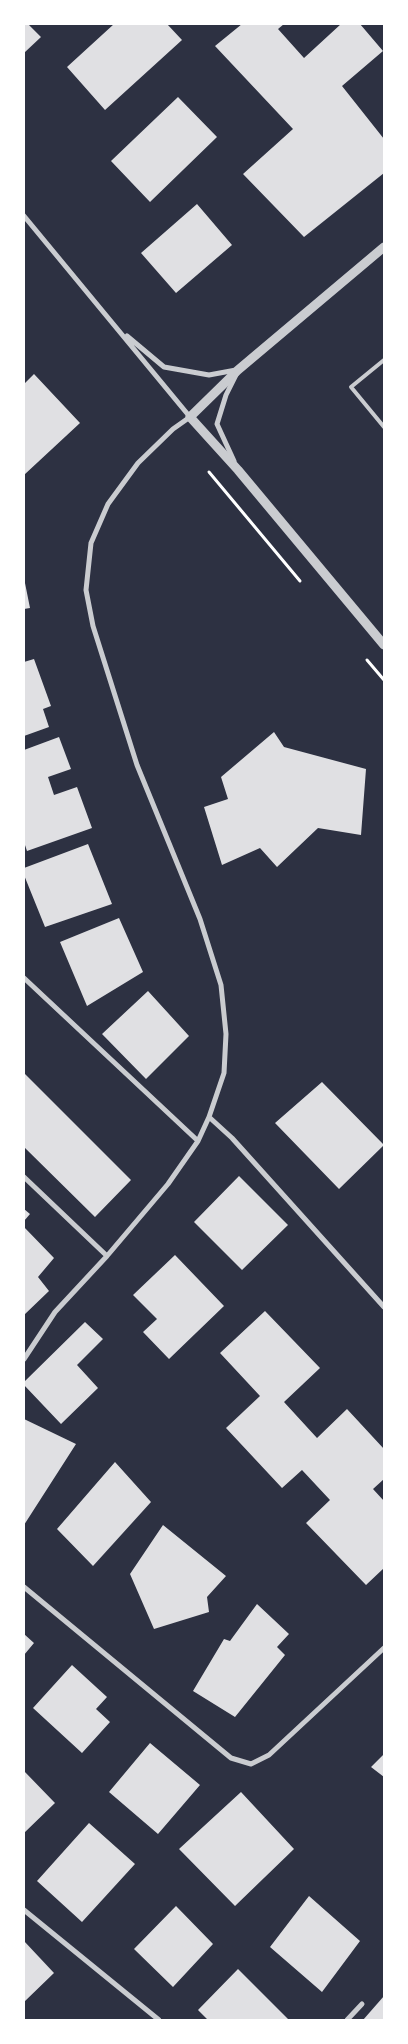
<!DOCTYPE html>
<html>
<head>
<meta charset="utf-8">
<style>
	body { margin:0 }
	#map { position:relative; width:408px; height:2044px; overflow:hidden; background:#2d3142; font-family:"Alegreya Sans",sans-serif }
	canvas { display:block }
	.frame { position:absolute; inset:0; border:25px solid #fff; pointer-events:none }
</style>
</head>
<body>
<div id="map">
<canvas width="408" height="2044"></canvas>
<div class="frame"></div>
</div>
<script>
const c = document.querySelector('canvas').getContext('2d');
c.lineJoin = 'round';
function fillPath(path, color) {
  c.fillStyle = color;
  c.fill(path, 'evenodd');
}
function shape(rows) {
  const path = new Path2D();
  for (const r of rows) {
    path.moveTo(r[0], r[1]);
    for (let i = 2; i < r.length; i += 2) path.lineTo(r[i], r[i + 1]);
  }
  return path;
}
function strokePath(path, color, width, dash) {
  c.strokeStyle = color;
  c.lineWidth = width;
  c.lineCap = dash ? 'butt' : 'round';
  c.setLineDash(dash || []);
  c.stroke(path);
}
fillPath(shape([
	[24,24,28,24,41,37,24,53],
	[114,24,167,24,182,40,105,110,67,67],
	[242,24,284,24,278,29,304,58,341,24,360,24,383,51,342,86,384,139,384,173,304,237,243,174,293,129,215,46],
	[178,97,217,137,150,202,111,161],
	[197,204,232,245,176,293,141,253],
	[34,374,80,423,24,475,24,384],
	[24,578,30,608,24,609],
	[34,659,51,706,43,709,49,727,24,736,24,662],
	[274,732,284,747,366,769,361,835,318,828,277,867,260,848,222,865,204,807,228,799,221,777],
	[59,737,71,769,48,777,54,795,77,787,92,828,27,851,24,842,24,750],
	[88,844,112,904,45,927,24,875,24,868],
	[119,918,143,972,87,1006,60,942],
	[148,991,189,1036,146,1079,102,1034],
	[24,1073,131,1180,95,1217,24,1147],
	[322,1082,384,1145,339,1189,275,1123],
	[239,1176,288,1225,242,1270,194,1222],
	[24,1209,30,1214,24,1221],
	[24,1227,54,1258,38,1277,49,1291,24,1315],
	[175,1255,224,1306,169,1359,143,1332,157,1319,133,1295],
	[265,1311,320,1368,284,1402,317,1438,347,1409,384,1449,384,1479,373,1489,384,1501,384,1568,366,1585,306,1523,330,1500,302,1470,282,1488,226,1428,260,1396,220,1353],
	[85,1322,103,1339,77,1365,98,1388,61,1424,24,1385,24,1382],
	[24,1419,76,1444,24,1525],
	[115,1462,151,1502,93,1566,57,1529],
	[163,1525,226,1576,207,1597,209,1612,154,1629,130,1574],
	[257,1604,289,1634,277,1647,285,1655,235,1717,193,1691,224,1639,230,1641],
	[24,1634,34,1643,24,1655],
	[72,1665,107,1697,96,1709,110,1722,82,1753,33,1708],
	[150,1743,200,1785,158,1834,109,1792],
	[384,1754,384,1777,371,1767],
	[24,1771,55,1803,24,1833],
	[241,1792,294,1849,235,1906,179,1849],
	[89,1823,135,1864,82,1922,37,1881],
	[309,1896,360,1941,322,1992,270,1947],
	[176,1906,213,1944,173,1987,134,1949],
	[24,1941,54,1973,24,2002],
	[238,1969,289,2020,208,2020,198,2010],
	[384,1996,384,2020,363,2020]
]), '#e0e0e3');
strokePath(shape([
	[209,472,300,581],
	[367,660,384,680]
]), '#fff', 3);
strokePath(shape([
	[384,360,351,387,384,427]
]), '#caccd0', 4);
strokePath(shape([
	[24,216,190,417,173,429,138,463,108,504,91,543,86,590,93,626,137,765,200,919,221,985,226,1034,224,1073,209,1117,198,1141,168,1184,107,1256,55,1312,24,1359],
	[127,336,164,367,209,375,236,370],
	[234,461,217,424,226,395,236,375],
	[24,978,198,1141],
	[209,1117,232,1138,384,1307],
	[24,1177,107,1256],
	[24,1587,231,1758,251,1764,269,1755,384,1648],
	[24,1910,159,2020],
	[347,2020,362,2004]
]), '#caccd0', 5);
strokePath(shape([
	[384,247,238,370,190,417,238,470,384,645]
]), '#caccd0', 9);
</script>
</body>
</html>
